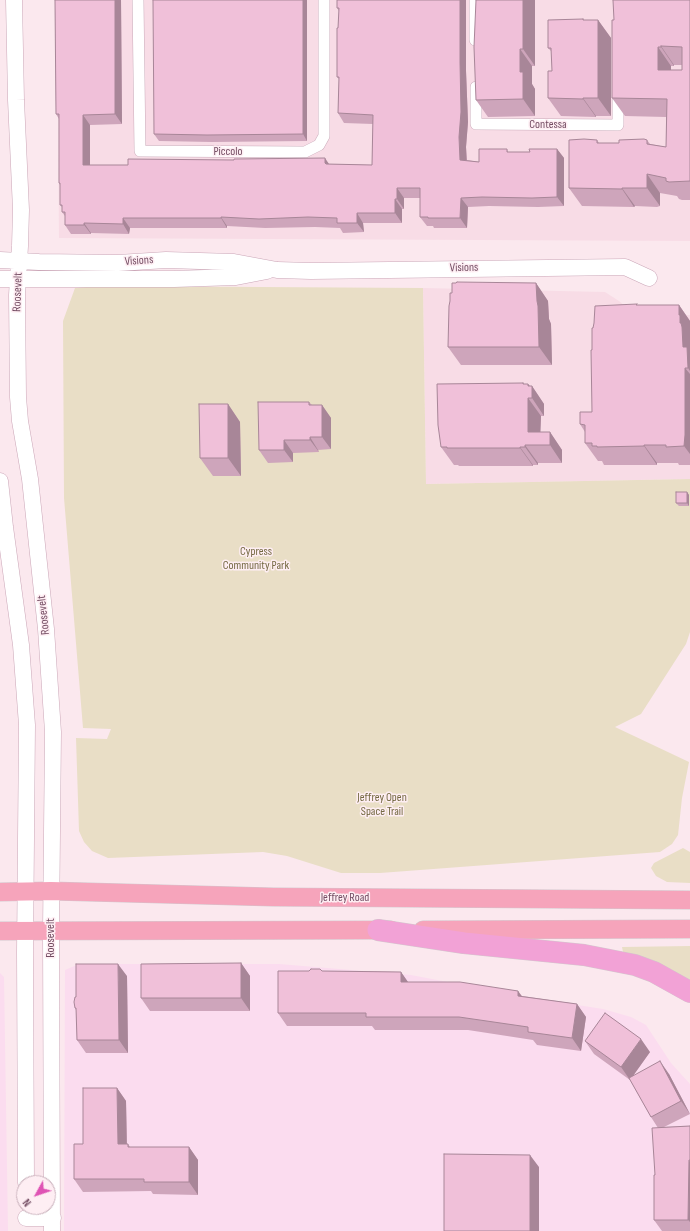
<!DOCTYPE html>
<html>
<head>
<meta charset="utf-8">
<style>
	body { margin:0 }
	#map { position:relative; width:690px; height:1231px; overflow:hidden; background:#fbe8ee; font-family:"Sofia Sans Condensed",sans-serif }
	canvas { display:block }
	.north { position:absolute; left:16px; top:1175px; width:40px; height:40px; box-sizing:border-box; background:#feeef3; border:1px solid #c7aeb9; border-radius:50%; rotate:230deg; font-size:11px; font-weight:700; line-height:16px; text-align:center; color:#744d63 }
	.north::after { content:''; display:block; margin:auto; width:14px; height:18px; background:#df53b4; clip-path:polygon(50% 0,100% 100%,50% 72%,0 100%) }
</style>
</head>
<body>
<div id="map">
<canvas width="690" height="1231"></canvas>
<div class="north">N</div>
</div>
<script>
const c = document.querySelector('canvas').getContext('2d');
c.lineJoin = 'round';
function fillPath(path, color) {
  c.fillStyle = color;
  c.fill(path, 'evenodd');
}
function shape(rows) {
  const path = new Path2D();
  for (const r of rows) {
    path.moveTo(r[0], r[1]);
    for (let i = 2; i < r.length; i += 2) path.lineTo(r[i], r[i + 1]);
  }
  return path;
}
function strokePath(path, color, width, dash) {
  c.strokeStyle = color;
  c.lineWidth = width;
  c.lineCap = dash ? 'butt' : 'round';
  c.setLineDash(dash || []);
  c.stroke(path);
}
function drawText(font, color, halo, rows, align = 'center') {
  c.font = font + ' "Sofia Sans Condensed",sans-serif';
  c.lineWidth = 3;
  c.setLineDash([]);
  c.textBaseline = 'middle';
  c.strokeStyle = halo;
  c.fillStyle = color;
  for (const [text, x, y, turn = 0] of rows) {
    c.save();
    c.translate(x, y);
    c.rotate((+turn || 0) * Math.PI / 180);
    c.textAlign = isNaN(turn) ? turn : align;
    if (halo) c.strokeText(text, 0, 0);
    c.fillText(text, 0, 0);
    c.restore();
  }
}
fillPath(shape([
	[57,0,690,0,690,241,59,238],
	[423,288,605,292,619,301,626,307,658,316,690,315,690,479,426,484]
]), '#f8dce6');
fillPath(shape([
	[79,964,279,964,411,975,526,997,603,1009,631,1017,646,1025,671,1063,690,1084,690,1231,64,1231,65,970],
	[0,973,4,977,8,1231,0,1231]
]), '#fbdcef');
fillPath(shape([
	[98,286,423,288,426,484,690,479,690,632,686,644,641,714,615,727,689,762,682,798,678,835,672,844,660,852,380,873,341,873,287,856,263,852,108,858,92,851,84,842,79,831,76,738,107,739,111,729,83,728,64,498,63,321,75,288],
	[683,848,690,852,690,883,667,882,656,876,651,868,654,863],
	[690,946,690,981,670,969,623,952,622,947]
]), '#e9dec6');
const street = shape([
	[138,0,140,151,300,152,305,152,319,145,324,136,324,0],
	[475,0,475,40],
	[476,87,476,124,618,125,618,91]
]);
const secondary = shape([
	[14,0,16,100,21,210,20,246,17,295,18,397,20,421,30,479,46,629,53,732,51,931,52,1231],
	[0,260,39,262,118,263,166,260,234,262,277,270,311,271,625,267,649,278],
	[0,279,174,279,236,277,267,271],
	[0,481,5,527,21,645,27,725,25,952,26,1183],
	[26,1218,53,1218]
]);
const primary = shape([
	[0,892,51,891,273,897,690,900],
	[423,930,690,929],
	[0,931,391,930]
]);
const highway = shape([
	[378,930,464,943,584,955,635,965,654,972,690,992]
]);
strokePath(street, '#caabba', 12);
strokePath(secondary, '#cba7b8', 17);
strokePath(primary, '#d3c6cd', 19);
strokePath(highway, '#d3c6cd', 22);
strokePath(street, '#fff', 11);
strokePath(secondary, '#fff', 16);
strokePath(primary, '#f6a4bb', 18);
strokePath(highway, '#f2a2d6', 21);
fillPath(shape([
	[55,0,121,0,122,124,90,125,90,165,128,165,329,164,372,165,373,124,344,123,338,113,339,79,337,77,339,11,337,8,337,0,466,0,466,71,468,122,466,147,467,160,479,162,507,149,508,152,530,152,557,149,564,158,564,206,538,207,489,206,468,207,467,228,434,228,433,226,427,226,420,217,420,198,404,198,404,209,402,209,402,223,363,223,364,232,343,233,340,228,315,227,265,228,227,226,227,228,130,228,129,234,91,233,91,234,71,234,65,225,65,216,62,212,62,207,60,205,60,185,59,183,59,119,56,114],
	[307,0,307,141,212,142,159,141,154,134],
	[476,0,535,0,535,66,532,66,532,84,535,89,535,116,488,117,476,100],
	[690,0,690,200,682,200,679,199,677,196,660,193,660,206,657,207,635,206,634,207,582,206,569,188,597,140,599,143,619,143,647,140,650,144,666,147,666,117,625,116,612,98],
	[674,65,682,65,682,70,671,70,671,66,674,66],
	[583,19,584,20,598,20,611,38,611,116,596,116,596,117,561,116,548,98,552,71,552,52,548,48],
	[536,283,548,301,549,319,551,324,552,365,461,365,448,347],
	[637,304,637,305,679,305,690,321,690,465,679,465,678,463,657,463,657,465,604,465,602,461,598,461,585,443,585,432,580,424,592,412,593,328],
	[523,383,523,384,528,384,530,386,532,386,544,404,544,416,541,416,540,432,550,432,562,450,562,463,538,463,538,465,533,465,533,466,459,466,458,465,454,465,441,447],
	[309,402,312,405,322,405,331,418,331,449,318,450,319,452,293,453,293,462,268,463,259,450],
	[228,404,240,422,241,476,213,476,200,458],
	[687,492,689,495,689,506,679,506,676,503],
	[241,963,250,976,250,1011,150,1011,141,998],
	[322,971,401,972,408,982,518,991,522,996,577,1004,586,1017,581,1051,537,1045,533,1040,468,1030,375,1030,372,1026,287,1026,278,1013],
	[127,976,128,1053,86,1053,77,1040,76,1010,75,1008],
	[585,1041,650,1052,633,1076,669,1074,690,1114,664,1127,690,1126,690,1231,662,1231,654,1220,655,1175,658,1128,651,1117,630,1080,594,1054],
	[117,1088,126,1101,127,1144,128,1144,130,1147,189,1147,198,1160,198,1195,153,1194,151,1191,83,1192,74,1179,83,1144]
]), '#cea5bb');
fillPath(shape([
	[115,0,121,0,122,124,115,114],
	[303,0,307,0,307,141,303,134],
	[460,0,466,0,466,71,468,122,466,147,467,169,460,160,459,137],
	[523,0,535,0,535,66,523,49],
	[598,20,611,38,611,116,598,98],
	[661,46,674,65,674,66,661,47],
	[658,47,671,66,671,88,658,70],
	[520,49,532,66,532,84,535,89,535,116,523,99,520,72],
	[583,98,596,116,596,117,583,99],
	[83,115,90,125,90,174,83,165],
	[557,149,564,158,564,206,557,197],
	[325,158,331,167,325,163],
	[647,174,660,193,660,206,647,188],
	[397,188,404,198,404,209,397,199],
	[622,188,635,206,634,207,622,189],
	[461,198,468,207,467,228,460,218],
	[395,199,402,209,402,223,395,213],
	[357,213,363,223,364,232,357,223],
	[221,217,227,226,227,228,221,218],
	[123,218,130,228,129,234,123,224],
	[84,223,91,233,91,234,84,225],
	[536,283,548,301,549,319,551,324,552,365,539,347],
	[679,305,690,321,690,371,688,368,683,347,679,315],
	[685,368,690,374,690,454,684,446],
	[523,383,532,396,528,386,528,384,532,389,532,386,544,404,544,416,532,398,523,384],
	[528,398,541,416,540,445,528,432],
	[228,404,240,422,241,476,228,458],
	[322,405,331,418,331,449,322,437],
	[550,432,562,450,562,463,550,445],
	[310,437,318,450,319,452,310,440],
	[284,440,293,453,293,462,284,450],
	[525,445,538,463,538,465,525,447],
	[644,445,657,463,657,465,644,446],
	[520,447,533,465,533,466,520,448],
	[687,492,689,495,689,506,687,503],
	[241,963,250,976,250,1011,241,998],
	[118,964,127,976,128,1053,119,1040],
	[401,972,410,985,401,982],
	[518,991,527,1004,518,996],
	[577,1004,586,1017,581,1051,572,1038],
	[641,1039,650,1052,630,1080,621,1067],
	[660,1061,669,1074,690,1114,681,1101],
	[117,1088,126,1101,127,1157,118,1144],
	[189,1147,198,1160,198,1195,189,1182],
	[530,1155,539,1167,539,1231,530,1231],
	[689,1160,690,1162,690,1222,688,1220]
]), '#a88698');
const building = shape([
	[55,0,115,0,115,114,83,115,83,165,128,165,128,159,234,160,234,159,325,158,325,163,326,164,372,165,373,115,338,113,339,77,337,77,337,28,338,28,339,8,337,8,337,0,460,0,460,62,461,112,459,137,460,160,479,162,479,149,507,149,507,152,530,152,529,149,557,149,557,197,532,198,482,197,461,198,460,218,428,218,428,217,420,217,420,188,397,188,397,199,395,199,395,213,357,213,357,223,337,223,337,218,308,217,259,219,221,217,221,218,123,218,123,224,84,223,84,225,65,225,65,212,62,212,62,205,60,205,60,183,59,183,59,114,56,114,55,0],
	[153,0,303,0,303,134,207,135,154,134,153,0],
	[476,0,523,0,523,49,520,49,520,72,523,72,523,99,476,100,474,47,476,0],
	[613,0,690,0,690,181,669,182,666,181,666,178,647,174,647,188,622,188,622,189,569,188,569,140,584,139,597,140,597,143,619,143,619,140,644,139,647,140,647,144,666,147,667,99,612,98,612,20,614,20,613,0],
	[661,46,682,47,682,70,658,70,658,47,661,47,661,46],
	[583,19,583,20,598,20,598,98,583,98,583,99,548,98,548,71,552,71,551,48,548,48,548,20,583,19],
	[457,282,536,283,537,301,538,306,539,347,448,347,449,306,450,301,450,293,452,293,452,283,456,283,457,282],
	[637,304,636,305,679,305,679,315,680,315,680,323,681,323,682,327,683,347,687,347,688,368,685,368,685,435,684,446,666,447,666,445,644,445,644,446,597,447,597,446,592,446,592,443,585,443,585,425,580,424,580,412,592,412,591,350,592,350,592,328,593,328,594,323,595,306,637,304],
	[523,383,523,384,528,384,528,386,532,386,532,398,528,398,528,432,550,432,550,445,525,445,525,447,520,447,520,448,447,448,447,447,441,447,438,425,437,384,523,383],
	[258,402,309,402,309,405,322,405,322,437,310,437,310,440,284,440,284,450,259,450,258,402],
	[199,404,228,404,228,458,200,458,199,404],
	[676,492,687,492,687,503,676,503,676,492],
	[241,963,241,998,141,998,141,964,241,963],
	[76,964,118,964,119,1040,77,1040,76,1008,75,1008,74,1002,75,997,76,997,76,964],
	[311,969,320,969,322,971,401,972,401,982,460,982,518,991,518,996,577,1004,572,1038,528,1032,528,1027,459,1017,366,1017,366,1013,278,1013,278,971,309,971,311,969],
	[605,1013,641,1039,621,1067,585,1041,605,1013],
	[660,1061,681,1101,651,1117,629,1078,660,1061],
	[83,1088,117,1088,118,1144,128,1144,128,1147,189,1147,189,1182,144,1182,144,1179,74,1179,74,1144,83,1144,83,1088],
	[690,1126,690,1160,689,1160,688,1220,654,1220,654,1175,655,1175,652,1128,690,1126],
	[444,1154,530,1155,530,1231,444,1231,444,1154]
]);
fillPath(building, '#f0c0d9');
strokePath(building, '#a88698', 1);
drawText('12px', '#744d63', '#feeef3', [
	["Contessa",548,125],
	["Piccolo",228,152],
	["Visions",139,261,-4],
	["Visions",464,268,-1],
	["Roosevelt",18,292,-88],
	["Roosevelt",44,615,-96],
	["Jeffrey Road",345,898],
	["Roosevelt",51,938,-90]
]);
drawText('12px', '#746942', '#feeef3', [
	["Cypress",256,552],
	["Community Park",256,566],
	["Jeffrey Open",382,798],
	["Space Trail",382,812]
]);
</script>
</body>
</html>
